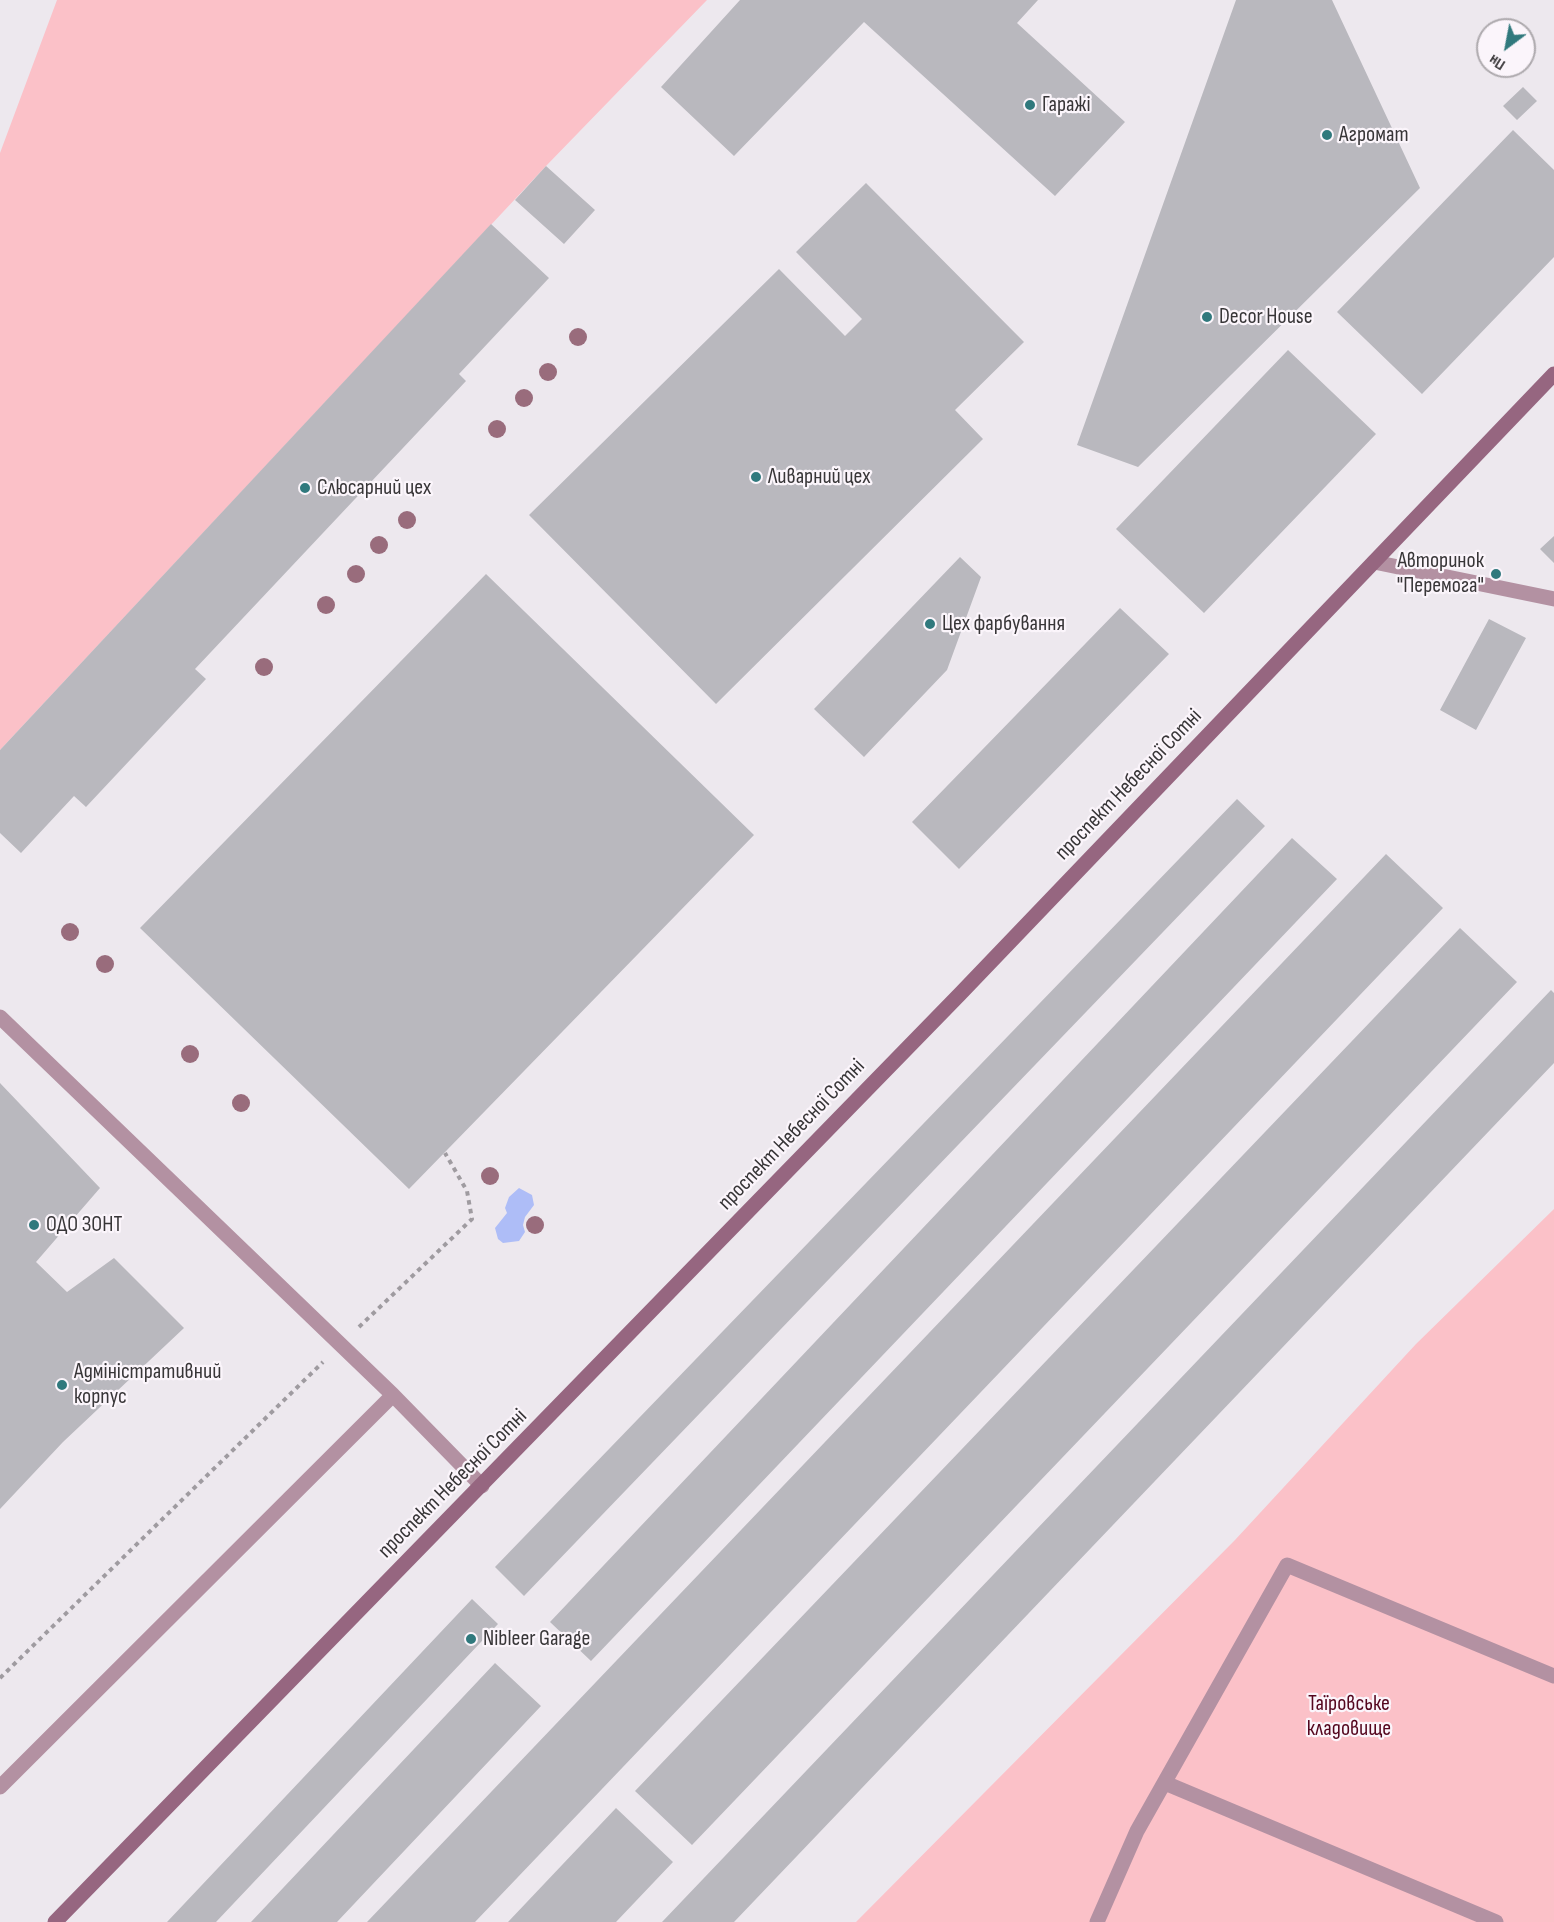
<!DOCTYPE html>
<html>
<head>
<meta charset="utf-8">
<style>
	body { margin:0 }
	#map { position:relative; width:1554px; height:1922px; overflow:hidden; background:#ede8ee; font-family:"Sofia Sans Condensed",sans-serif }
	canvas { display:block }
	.north { position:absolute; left:1476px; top:18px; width:60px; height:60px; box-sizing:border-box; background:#fbf5fb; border:2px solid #ada9ad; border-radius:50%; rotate:212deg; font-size:16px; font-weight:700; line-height:24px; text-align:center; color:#383638 }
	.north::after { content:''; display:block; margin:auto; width:21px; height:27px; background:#30797d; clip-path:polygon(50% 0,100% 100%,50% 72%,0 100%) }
</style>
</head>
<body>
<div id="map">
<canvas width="1554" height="1922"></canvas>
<div class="north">Пн</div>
</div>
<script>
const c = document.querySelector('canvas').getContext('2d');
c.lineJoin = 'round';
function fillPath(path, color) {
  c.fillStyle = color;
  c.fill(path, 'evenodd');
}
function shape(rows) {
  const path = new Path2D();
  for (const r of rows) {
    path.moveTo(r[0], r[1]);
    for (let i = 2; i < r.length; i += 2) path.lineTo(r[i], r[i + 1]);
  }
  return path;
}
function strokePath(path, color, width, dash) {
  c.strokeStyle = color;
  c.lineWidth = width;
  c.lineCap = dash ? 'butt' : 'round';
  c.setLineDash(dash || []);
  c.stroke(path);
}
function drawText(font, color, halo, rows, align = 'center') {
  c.font = font + ' "Sofia Sans Condensed",sans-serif';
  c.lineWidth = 4.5;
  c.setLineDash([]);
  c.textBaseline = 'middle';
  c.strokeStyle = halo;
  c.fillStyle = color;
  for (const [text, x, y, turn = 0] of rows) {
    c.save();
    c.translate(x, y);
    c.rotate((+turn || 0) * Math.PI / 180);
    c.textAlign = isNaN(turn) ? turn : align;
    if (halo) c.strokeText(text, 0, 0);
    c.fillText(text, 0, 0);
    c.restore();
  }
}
fillPath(shape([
	[57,0,707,0,546,166,0,750,0,153],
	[1554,1209,1554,1922,856,1922,1235,1540,1416,1344]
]), '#fbc1c8');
fillPath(shape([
	[519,1188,532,1195,534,1205,525,1217,523,1225,525,1232,519,1241,503,1243,498,1239,495,1228,507,1213,505,1208,509,1197]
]), '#aebdf7');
fillPath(shape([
	[740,0,1038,0,1017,23,1125,122,1055,196,864,22,734,156,661,87],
	[1236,0,1332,0,1420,188,1138,467,1077,445],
	[1523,87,1537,101,1517,120,1503,106],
	[1513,130,1554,170,1554,257,1422,394,1337,312],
	[546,166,595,210,564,244,515,200],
	[866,183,1024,342,955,410,983,439,716,704,529,515,779,269,845,336,862,319,796,252],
	[491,224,549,278,459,374,466,381,195,669,206,679,86,807,74,796,21,853,0,833,0,750],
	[1288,350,1376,434,1204,613,1116,529],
	[1554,536,1554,563,1540,549],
	[960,557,981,577,947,670,864,757,814,709],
	[486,574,754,835,409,1189,140,928],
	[1120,608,1169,654,959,869,912,822],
	[1489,619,1526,638,1476,730,1440,710],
	[1237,799,1265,826,524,1596,495,1567],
	[1292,838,1337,879,591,1661,550,1622],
	[1386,854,1443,908,475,1922,367,1922],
	[1460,928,1517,982,692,1845,635,1791],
	[1551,990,1554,993,1554,1063,734,1922,662,1922],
	[0,1083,100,1188,36,1262,67,1292,114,1258,184,1328,63,1442,0,1509],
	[472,1599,498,1624,216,1922,167,1922],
	[495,1663,541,1706,337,1922,251,1922],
	[616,1808,673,1862,616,1922,508,1922]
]), '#b9b8be');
strokePath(shape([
	[359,1327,472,1219,467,1191,445,1153],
	[0,1678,323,1362]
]), '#9f9ba0', 4, [4.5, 4.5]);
strokePath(shape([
	[1374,562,1554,599],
	[0,1017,393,1395,482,1486],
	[1165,1783,1496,1922],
	[0,1787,393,1395],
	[1097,1922,1137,1831,1287,1565,1554,1676]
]), '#b391a2', 15);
strokePath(shape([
	[55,1922,960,994,1554,374]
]), '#966680', 15);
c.fillStyle = '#996c7c';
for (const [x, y] of [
	[578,337],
	[548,372],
	[524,398],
	[497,429],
	[407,520],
	[379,545],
	[356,574],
	[326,605],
	[264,667],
	[70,932],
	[105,964],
	[190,1054],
	[241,1103],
	[490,1176],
	[535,1225]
]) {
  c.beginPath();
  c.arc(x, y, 9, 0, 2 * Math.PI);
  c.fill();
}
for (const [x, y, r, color] of [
	[1030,105,6,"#30797d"],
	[1327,135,6,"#30797d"],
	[1207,317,6,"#30797d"],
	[756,477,6,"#30797d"],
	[305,488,6,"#30797d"],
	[1496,574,6,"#30797d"],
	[930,624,6,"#30797d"],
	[34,1225,6,"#30797d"],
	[62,1385,6,"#30797d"],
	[471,1639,6,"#30797d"]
]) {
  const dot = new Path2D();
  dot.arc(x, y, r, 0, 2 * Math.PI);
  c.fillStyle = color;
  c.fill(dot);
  strokePath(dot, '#fbf5fb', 2);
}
drawText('22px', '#383638', '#fbf5fb', [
	["Гаражі",1042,105],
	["Агромат",1339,135],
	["Decor House",1219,317],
	["Ливарний цех",768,477],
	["Слюсарний цех",317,488],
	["Авторинок",1484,561,"right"],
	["\"Перемога\"",1484,586,"right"],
	["Цех фарбування",942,624],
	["ОДО ЗОНТ",46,1225],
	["Адміністративний",74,1372],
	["корпус",74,1397],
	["Nibleer Garage",483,1639]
], 'left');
drawText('22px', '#383638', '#fbf5fb', [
	["проспект Небесної Сотні",1129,785,-46],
	["проспект Небесної Сотні",792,1135,-46],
	["проспект Небесної Сотні",453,1484,-45]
]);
drawText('22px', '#54061e', '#fbf5fb', [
	["Таїровське",1349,1704],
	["кладовище",1349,1729]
]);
</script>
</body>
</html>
